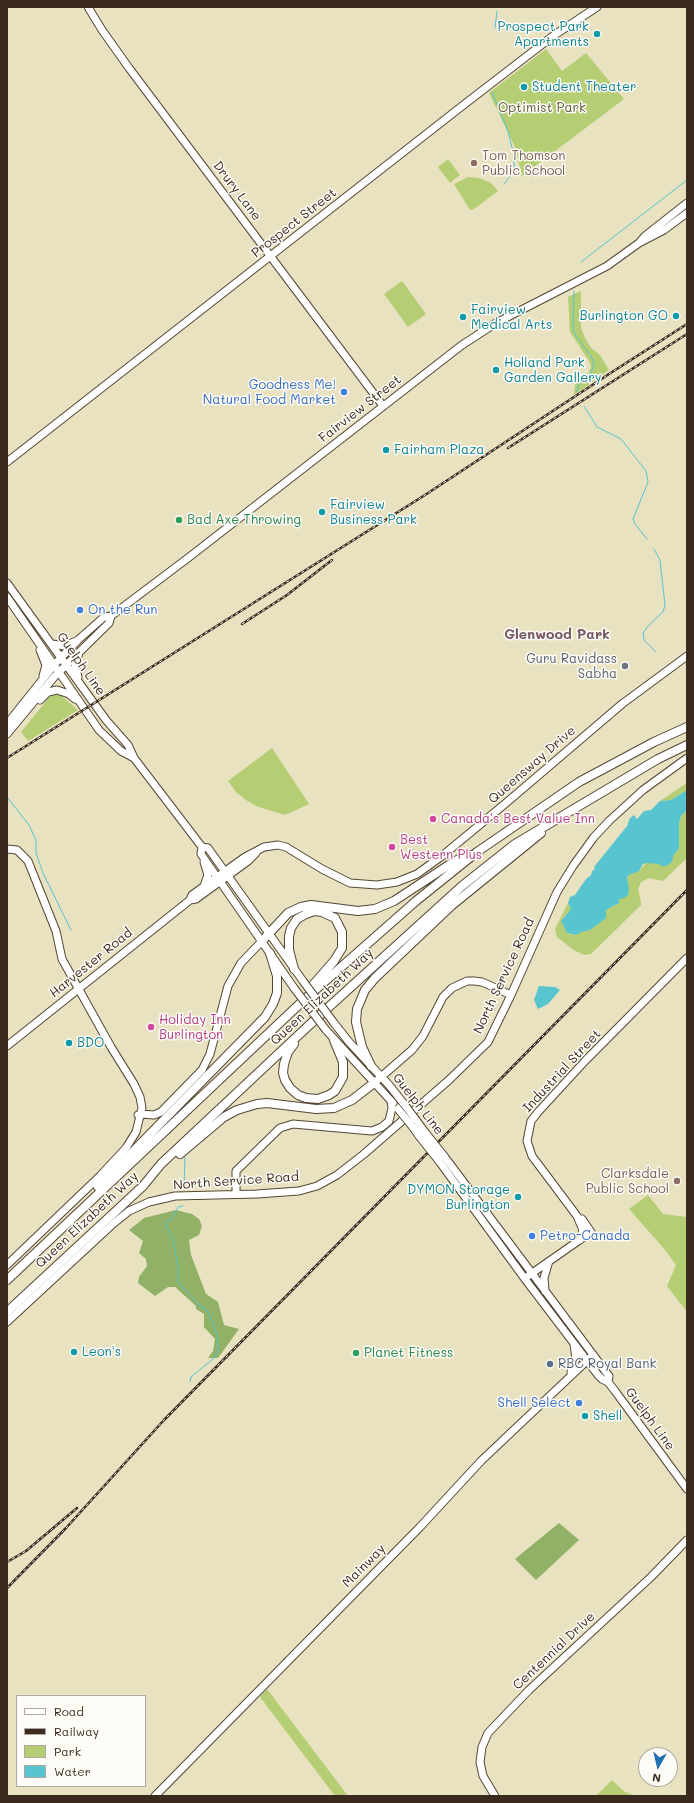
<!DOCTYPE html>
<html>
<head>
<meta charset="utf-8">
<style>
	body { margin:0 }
	#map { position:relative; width:694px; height:1803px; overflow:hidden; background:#e8e2c0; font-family:Mali,sans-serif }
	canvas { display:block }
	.frame { position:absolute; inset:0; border:8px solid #3b2a1e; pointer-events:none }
	.legend { position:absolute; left:16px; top:1695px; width:130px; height:92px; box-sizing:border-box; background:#fdfcf7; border:1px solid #afa8a0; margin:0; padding:5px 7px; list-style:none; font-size:12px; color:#3b2a1e }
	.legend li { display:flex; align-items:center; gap:8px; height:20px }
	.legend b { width:20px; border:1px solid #afa8a0 }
	.north { position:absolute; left:638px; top:1747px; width:40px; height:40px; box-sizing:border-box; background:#fdfcf7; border:1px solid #afa8a0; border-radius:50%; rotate:188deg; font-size:11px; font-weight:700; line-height:16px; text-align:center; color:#3b2a1e }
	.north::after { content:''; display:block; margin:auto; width:14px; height:18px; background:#1f6fb2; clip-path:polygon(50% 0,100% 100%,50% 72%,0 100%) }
</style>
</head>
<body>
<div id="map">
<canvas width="694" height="1803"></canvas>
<div class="frame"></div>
<ul class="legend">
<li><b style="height:5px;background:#fff"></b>Road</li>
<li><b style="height:5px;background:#3b2a1e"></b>Railway</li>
<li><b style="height:11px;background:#b5ce74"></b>Park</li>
<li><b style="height:11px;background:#57c4cf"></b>Water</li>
</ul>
<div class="north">N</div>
</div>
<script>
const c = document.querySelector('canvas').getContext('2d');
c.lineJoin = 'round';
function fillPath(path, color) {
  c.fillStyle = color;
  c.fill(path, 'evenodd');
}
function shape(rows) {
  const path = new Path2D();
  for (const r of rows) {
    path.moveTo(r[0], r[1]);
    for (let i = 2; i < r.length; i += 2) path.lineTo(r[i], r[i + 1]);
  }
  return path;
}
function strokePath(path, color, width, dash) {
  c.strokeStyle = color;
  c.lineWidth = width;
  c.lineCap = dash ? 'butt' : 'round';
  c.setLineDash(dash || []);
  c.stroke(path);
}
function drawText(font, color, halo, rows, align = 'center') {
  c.font = font + ' Mali,sans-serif';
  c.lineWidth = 3;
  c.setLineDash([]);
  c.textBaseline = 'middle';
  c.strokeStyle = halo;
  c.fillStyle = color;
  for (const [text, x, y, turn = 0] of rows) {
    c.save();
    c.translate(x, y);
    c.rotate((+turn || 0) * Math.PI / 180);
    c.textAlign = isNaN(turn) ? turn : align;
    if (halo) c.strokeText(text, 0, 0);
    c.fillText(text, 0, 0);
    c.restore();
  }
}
fillPath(shape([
	[546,49,562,71,586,53,624,99,522,176,515,147,489,93],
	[448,159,460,175,450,183,438,167],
	[468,177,479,178,491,183,498,191,474,209,470,210,454,184],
	[402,281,426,314,408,327,384,294],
	[581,291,581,328,585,338,591,348,600,355,609,370,574,395,575,384,589,372,591,366,589,361,570,332,568,297],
	[58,693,78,710,28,741,21,732,52,694],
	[272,748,309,804,285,815,256,806,246,800,236,792,228,781],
	[687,783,687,790,671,800,660,801],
	[687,810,687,858,663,881,649,878,641,882,638,889,641,902,641,905,591,954,585,955,575,951,557,937,555,929,568,903,571,909,562,919,569,934,576,935,606,910,619,903,619,899,629,875,639,871,646,863,673,856,679,848,679,824,681,816],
	[648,1195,663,1214,687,1217,687,1312,667,1286,676,1265,666,1251,629,1209],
	[267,1689,348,1796,335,1796,260,1697],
	[612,1780,625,1792,636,1796,596,1796]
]), '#b5ce74');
fillPath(shape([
	[176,1210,192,1214,199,1219,202,1226,199,1235,189,1240,191,1255,206,1294,218,1302,224,1325,239,1329,218,1358,208,1358,213,1351,215,1339,204,1327,204,1314,196,1309,196,1306,175,1287,168,1287,155,1296,138,1283,139,1277,147,1266,146,1259,139,1253,143,1241,129,1230,144,1218],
	[559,1523,579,1540,536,1580,515,1559]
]), '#90b166');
fillPath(shape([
	[687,790,687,810,681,816,679,824,679,848,673,856,672,862,666,866,660,866,660,864,646,863,643,864,639,871,629,875,627,878,629,889,628,895,624,898,619,899,619,903,606,910,606,918,590,930,581,932,576,935,567,933,561,921,571,909,568,903,570,897,575,895,586,879,591,875,592,871,595,869,594,867,627,826,630,818,634,815,637,819,644,811,651,810,660,801,671,800],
	[539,986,555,987,560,990,548,1004,538,1009,534,1000]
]), '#57c4cf');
strokePath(shape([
	[495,28,497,11],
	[492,92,508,131,514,156,514,167,510,176,504,184],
	[581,262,687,180],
	[574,291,573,329,576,336,591,356,594,364,591,374,578,385,577,392],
	[584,406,597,427,621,439,646,471,648,482,633,519,635,524,647,539],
	[654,549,660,560,665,605,663,612,648,626,643,633,644,640,656,652],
	[7,797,29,825,36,840,36,853,43,873,71,930],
	[184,1185,185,1157],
	[183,1206,178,1207,172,1219,166,1223,166,1226,173,1240,178,1266,178,1282,199,1305,207,1310,214,1326,218,1341,218,1351,213,1359,191,1377,190,1382]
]), '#57c4cf', 1);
const secondary = shape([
	[88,7,102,30,129,68,383,406],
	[640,242,645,236,687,203],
	[7,462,466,103,553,36,597,7],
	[7,583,106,720,128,745,134,758,202,847,201,854,294,988],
	[7,597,99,730,121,751,134,758],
	[52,644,65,646,76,641],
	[40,650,46,665,43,676],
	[78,677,75,665,79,653],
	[40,700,48,692,57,690,69,694,75,699],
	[7,724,55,664,78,640,104,617,111,616,188,558,462,345,496,323,607,266,639,243,664,230,687,213],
	[7,734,55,676,109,623,111,616],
	[202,847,208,848,303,981],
	[7,849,17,850,28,861,56,931,62,959,111,1047,134,1084,140,1097,142,1108,136,1132,126,1148,100,1176,7,1265],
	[204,886,208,875,204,862],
	[190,900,196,899,248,861,256,853],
	[334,1023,349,1042,389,1085,404,1104],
	[326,1030,393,1103],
	[7,1046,190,900,192,895,245,857,264,847,278,845,286,847,322,869,350,883,377,885,397,882,417,874,442,856,506,803,622,704,687,656],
	[374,1083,412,1050,423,1036,443,997,452,988,467,981,474,981,482,982,511,995],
	[138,1115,141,1114,154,1115,161,1112,202,1070,210,1054,228,986,241,963,262,941],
	[416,1120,424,1131],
	[412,1126,419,1136],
	[444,1156,609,1376,608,1382],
	[439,1161,525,1279,598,1375,602,1379,608,1382,615,1391,687,1489],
	[236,1194,236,1171,280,1128,293,1124,372,1131,382,1127,389,1121,392,1108,391,1101],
	[580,1240,583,1230,577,1216,532,1156,527,1141,531,1121,539,1111,585,1061,687,958],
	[528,1276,591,1232,582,1219],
	[545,1291,544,1278,549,1261],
	[7,1322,114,1223,129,1211,149,1202,175,1196,257,1194,299,1191,317,1186,337,1175,364,1154,449,1080,488,1042,511,995,557,892,573,866,594,837,609,821,643,790,687,758],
	[571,1372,576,1359,574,1344],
	[155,1796,420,1527,481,1461,593,1355],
	[495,1796,483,1776,480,1762,482,1747,488,1733,529,1690,651,1577,687,1540]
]);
const highway = shape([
	[262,941,288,913,301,907,311,905,358,911,375,909,394,901,455,861,469,855],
	[294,969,289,950,289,936,291,928,297,919,306,914,314,911,322,912,335,918,342,932,342,948,334,961,313,985],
	[294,1044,288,1052,284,1064,283,1073,285,1080,290,1088,298,1095,306,1098,318,1099,329,1095,335,1091,343,1077,343,1062,334,1040],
	[371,1066,362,1047,356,1022,357,1009,365,990,375,978,451,906,541,833],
	[180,1154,224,1117,237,1110,257,1104,267,1103,316,1109,334,1108,352,1100,374,1083],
	[98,1187,265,1017,273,1004,277,993,277,976,270,953],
	[7,1280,306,998,416,901,477,852,579,782,654,742,687,727],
	[7,1312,143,1186,161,1164,320,1015,462,886,515,844,658,759,687,745]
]);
strokePath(secondary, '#554636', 9);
strokePath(highway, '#554636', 10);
strokePath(secondary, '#fff', 7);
strokePath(highway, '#fff', 8);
const rail = shape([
	[508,448,687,334],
	[242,624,287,595,332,560],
	[7,758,425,495,609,374,687,324],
	[7,1562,26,1551,77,1508],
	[7,1588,66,1528,164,1420,687,890]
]);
strokePath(rail, '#3b2a1e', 2.5);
strokePath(rail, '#fdfcf7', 1, [3]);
const secondaryBridge = shape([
	[303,981,334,1023],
	[294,988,326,1030],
	[404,1104,416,1120],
	[398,1109,412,1126],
	[424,1131,444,1156],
	[419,1136,439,1161]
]);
strokePath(secondaryBridge, '#554636', 9, []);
strokePath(secondaryBridge, '#fff', 7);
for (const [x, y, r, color] of [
	[597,34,4,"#0f9aa8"],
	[524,87,4,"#0f9aa8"],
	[474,163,4,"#8d6e63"],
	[676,316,4,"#0f9aa8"],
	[463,317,4,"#0f9aa8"],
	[496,370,4,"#0f9aa8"],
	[344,392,4,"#3f7fe0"],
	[386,450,4,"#0f9aa8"],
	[322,512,4,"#0f9aa8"],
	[179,520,4,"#2e9e5b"],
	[80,610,4,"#3f7fe0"],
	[625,666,4,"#6b7280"],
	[433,819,4,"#d1479c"],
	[392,847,4,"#d1479c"],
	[151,1027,4,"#d1479c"],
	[69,1043,4,"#0f9aa8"],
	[677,1181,4,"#8d6e63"],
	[518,1197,4,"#0f9aa8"],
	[532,1236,4,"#3f7fe0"],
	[74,1352,4,"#0f9aa8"],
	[356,1353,4,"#2e9e5b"],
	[550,1364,4,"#5c6f8a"],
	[579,1403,4,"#3f7fe0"],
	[585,1416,4,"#0f9aa8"]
]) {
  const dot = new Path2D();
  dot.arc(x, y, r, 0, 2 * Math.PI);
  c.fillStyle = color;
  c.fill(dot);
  strokePath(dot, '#fdfcf7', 1.5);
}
drawText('13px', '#0d838f', '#fdfcf7', [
	["Prospect Park",589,27,"right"],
	["Apartments",589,42,"right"],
	["Student Theater",532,87],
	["Fairview",471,310],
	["Medical Arts",471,325],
	["Burlington GO",668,316,"right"],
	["Holland Park",504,363],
	["Garden Gallery",504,378],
	["Fairham Plaza",394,450],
	["Fairview",330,505],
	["Business Park",330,520],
	["BDO",77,1043],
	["DYMON Storage",510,1190,"right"],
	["Burlington",510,1205,"right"],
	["Leon's",82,1352],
	["Shell",593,1416]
], 'left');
drawText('13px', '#605b38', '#fdfcf7', [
	["Optimist Park",542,108]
]);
drawText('13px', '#785e54', '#fdfcf7', [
	["Tom Thomson",482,156],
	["Public School",482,171],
	["Clarksdale",669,1174,"right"],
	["Public School",669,1189,"right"]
], 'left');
drawText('13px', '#3b2a1e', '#fdfcf7', [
	["Drury Lane",237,191,53],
	["Prospect Street",294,223,-38],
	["Fairview Street",360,409,-38],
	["Guelph Line",81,664,55],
	["Queensway Drive",532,765,-41],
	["Harvester Road",91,963,-39],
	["North Service Road",504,976,-65],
	["Queen Elizabeth Way",322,997,-43],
	["Industrial Street",562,1071,-47],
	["Guelph Line",418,1104,52],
	["North Service Road",236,1181,-4],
	["Queen Elizabeth Way",87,1220,-43],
	["Guelph Line",650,1419,54],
	["Mainway",364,1566,-45],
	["Centennial Drive",554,1651,-43]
]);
drawText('13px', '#366cbe', '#fdfcf7', [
	["Goodness Me!",336,385],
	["Natural Food Market",336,400],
	["On the Run",88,610,"left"],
	["Petro-Canada",540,1236,"left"],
	["Shell Select",571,1403]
], 'right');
drawText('13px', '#27864d', '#fdfcf7', [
	["Bad Axe Throwing",187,520],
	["Planet Fitness",364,1353]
], 'left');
drawText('13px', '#5b616d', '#fdfcf7', [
	["Guru Ravidass",617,659],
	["Sabha",617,674]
], 'right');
drawText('13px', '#b23c85', '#fdfcf7', [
	["Canada's Best Value Inn",441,819],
	["Best",400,840],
	["Western Plus",400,855],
	["Holiday Inn",159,1020],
	["Burlington",159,1035]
], 'left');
drawText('13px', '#4e5e75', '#fdfcf7', [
	["RBC Royal Bank",558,1364]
], 'left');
drawText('bold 14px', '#775863', '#fdfcf7', [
	["Glenwood Park",557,635]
]);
</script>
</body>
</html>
